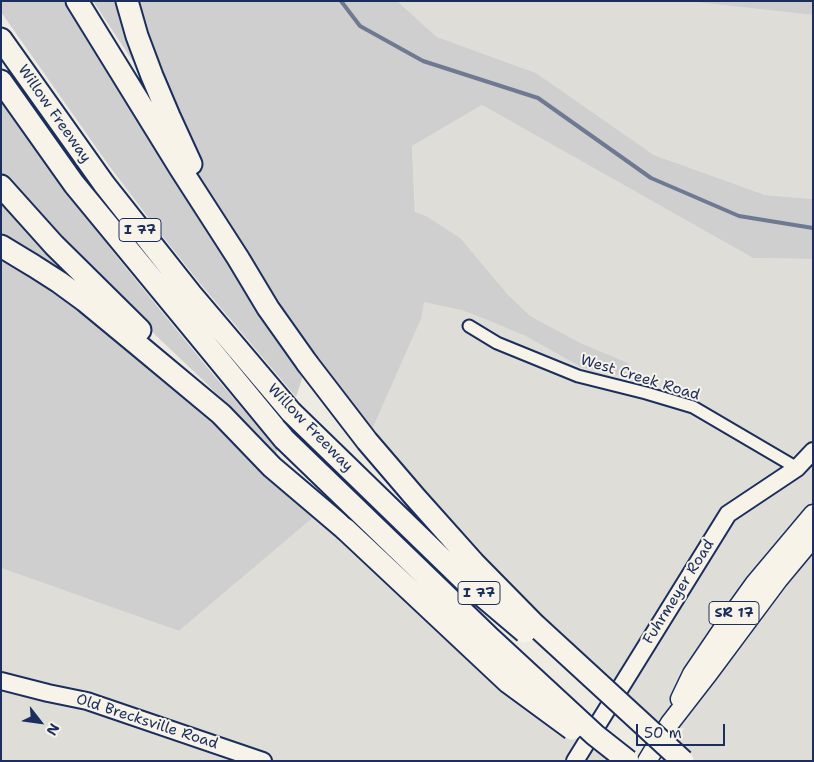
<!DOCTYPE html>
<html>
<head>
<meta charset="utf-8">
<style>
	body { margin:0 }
	#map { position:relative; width:814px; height:762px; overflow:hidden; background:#eeebe2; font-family:"Shantell Sans",sans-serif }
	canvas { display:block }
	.frame { position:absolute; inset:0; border:2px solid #1b2f5e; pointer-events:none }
	.north { position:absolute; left:15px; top:697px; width:50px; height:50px; -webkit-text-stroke:4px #f7f3e8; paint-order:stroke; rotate:120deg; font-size:14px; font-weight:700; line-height:20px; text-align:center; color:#1b2f5e }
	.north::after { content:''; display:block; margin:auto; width:18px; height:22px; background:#1b2f5e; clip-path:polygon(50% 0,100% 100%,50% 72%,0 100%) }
	.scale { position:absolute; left:636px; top:724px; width:89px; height:22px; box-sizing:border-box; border:2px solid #1b2f5e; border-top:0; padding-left:6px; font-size:15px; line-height:18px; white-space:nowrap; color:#1b2f5e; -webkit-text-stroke:4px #f7f3e8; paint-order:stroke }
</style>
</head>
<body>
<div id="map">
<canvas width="814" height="762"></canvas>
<div class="frame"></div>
<div class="north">N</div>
<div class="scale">50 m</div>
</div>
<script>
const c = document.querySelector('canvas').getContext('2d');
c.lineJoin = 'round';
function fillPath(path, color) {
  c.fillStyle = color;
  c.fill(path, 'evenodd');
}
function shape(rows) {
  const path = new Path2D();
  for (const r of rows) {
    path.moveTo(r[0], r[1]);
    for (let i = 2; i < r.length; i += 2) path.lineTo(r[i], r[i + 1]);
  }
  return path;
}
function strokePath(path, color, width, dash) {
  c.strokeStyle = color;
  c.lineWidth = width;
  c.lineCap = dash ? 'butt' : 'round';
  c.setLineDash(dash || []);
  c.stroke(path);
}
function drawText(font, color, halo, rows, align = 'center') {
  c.font = font + ' "Shantell Sans",sans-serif';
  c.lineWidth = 4;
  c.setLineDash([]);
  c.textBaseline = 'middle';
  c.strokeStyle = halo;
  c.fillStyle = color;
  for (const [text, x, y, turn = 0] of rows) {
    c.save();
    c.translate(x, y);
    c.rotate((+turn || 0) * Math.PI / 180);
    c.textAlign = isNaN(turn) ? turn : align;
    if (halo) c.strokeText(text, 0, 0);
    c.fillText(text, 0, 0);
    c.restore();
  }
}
fillPath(shape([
	[397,1,686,1,813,15,813,199,765,195,654,155,536,73,437,37],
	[482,105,753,258,813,259,813,761,647,761,660,740,367,441,421,319,412,146],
	[322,510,615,761,1,761,1,568,179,631]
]), '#deddd8');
fillPath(shape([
	[1,1,67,1,248,297,304,373,296,397,198,281,160,233,110,167,1,12],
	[93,1,121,1,138,60,134,63],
	[127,1,397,1,437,37,536,73,654,155,765,195,813,199,813,259,753,258,482,105,412,146,415,212,426,216,460,238,508,295,530,316,580,343,628,363,634,379,581,367,526,336,488,320,462,310,424,302,421,319,367,441,238,258,185,151],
	[686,1,813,1,813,15],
	[1,99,76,203,117,257,211,372,259,428,279,446,276,454,207,384,147,327,30,210,1,175],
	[1,201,76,281,26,248,1,235],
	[1,246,34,266,322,510,179,631,1,568]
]), '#cfcfcf');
strokePath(shape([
	[341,1,360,26,423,61,538,98,651,178,739,216,813,228]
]), '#6e7992', 4);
const street = shape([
	[469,326,497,343,578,376,646,393,693,407,797,468]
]);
const secondary = shape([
	[1,681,48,693,87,701,263,761],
	[575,761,728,514,797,468,813,451]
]);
const primary = shape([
	[680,699,692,674,732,615,755,583,813,514],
	[647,761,670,723,708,674,778,580,813,538]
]);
const highway = shape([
	[77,1,180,168,238,258,268,308,307,363],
	[127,1,137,36,152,76,169,116,191,164],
	[1,39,104,184,191,294,291,412],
	[1,81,74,184,284,439],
	[1,186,54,245,140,330],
	[1,246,34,266,59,282,85,301,137,344,221,414,272,467,345,529]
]);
strokePath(street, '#1b2f5e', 15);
strokePath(secondary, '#1b2f5e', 20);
strokePath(primary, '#1b2f5e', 21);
strokePath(highway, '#1b2f5e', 25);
strokePath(street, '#f7f3e8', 11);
strokePath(secondary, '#f7f3e8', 16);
strokePath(primary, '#f7f3e8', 18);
strokePath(highway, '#f7f3e8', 21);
const highwayBridge = shape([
	[307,363,367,441,415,497,474,563,535,625,683,761],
	[291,412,466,582,525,632],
	[284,439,491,639,595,735,628,761],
	[345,529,508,682,572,729]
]);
strokePath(highwayBridge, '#1b2f5e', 25, []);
strokePath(highwayBridge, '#f7f3e8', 21);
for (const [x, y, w] of [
	[140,230,42],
	[479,593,42],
	[734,613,50]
]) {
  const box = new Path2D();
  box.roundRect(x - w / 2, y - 11.5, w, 23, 4);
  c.fillStyle = '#f7f3e8';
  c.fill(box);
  strokePath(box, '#1b2f5e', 1);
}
drawText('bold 14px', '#1b2f5e', null, [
	["I 77",140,230],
	["I 77",479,593],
	["SR 17",734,613]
]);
drawText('15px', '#1b2f5e', '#f7f3e8', [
	["Willow Freeway",54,114,55],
	["West Creek Road",640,378,17],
	["Willow Freeway",310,428,46],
	["Fuhrmeyer Road",679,592,-58],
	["Old Brecksville Road",147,722,18]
]);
</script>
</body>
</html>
